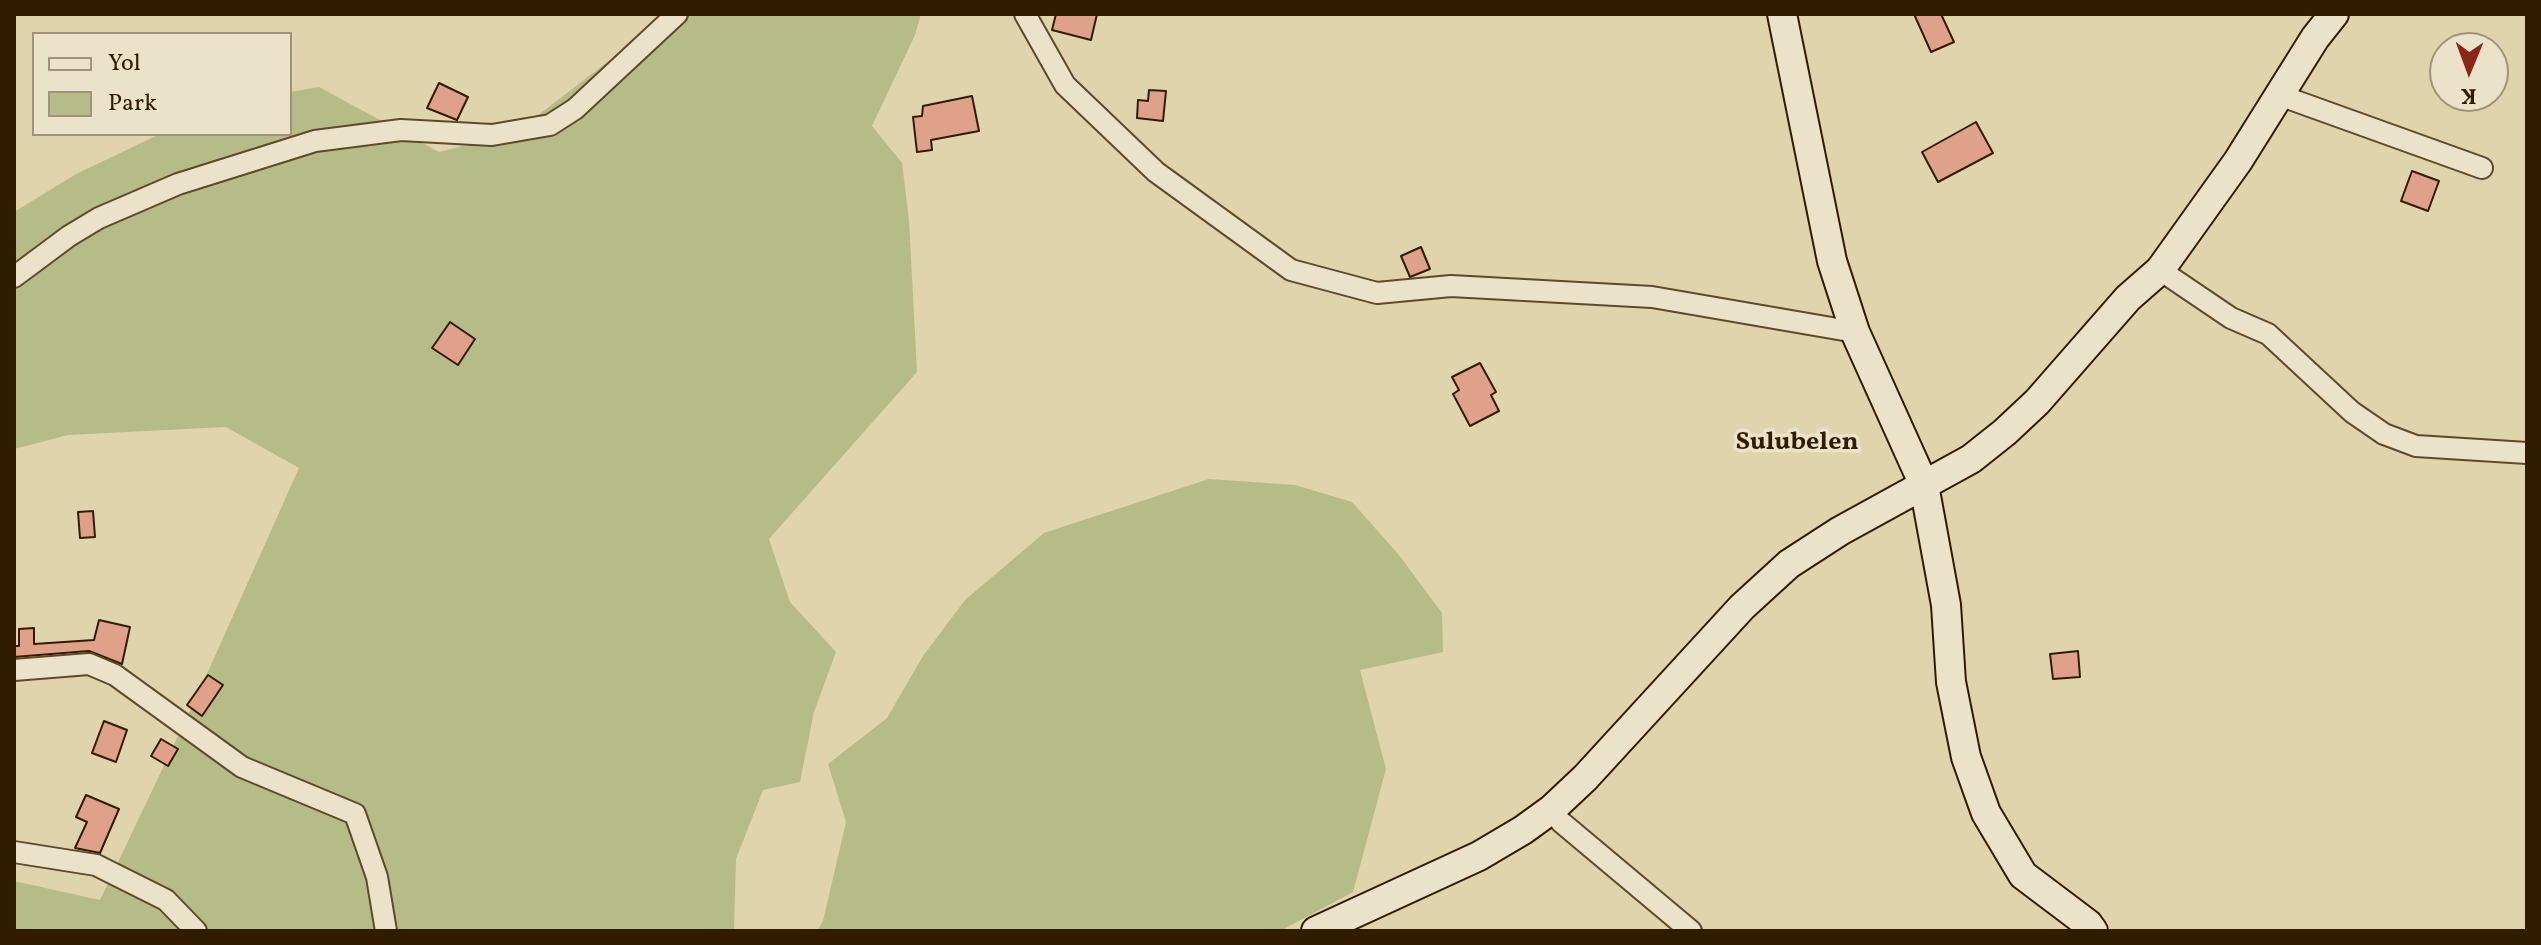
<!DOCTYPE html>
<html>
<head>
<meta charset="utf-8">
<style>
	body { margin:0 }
	#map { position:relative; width:2541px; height:945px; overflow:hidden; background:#e0d4ac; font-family:Vollkorn,serif }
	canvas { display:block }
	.frame { position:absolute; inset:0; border:16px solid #321c00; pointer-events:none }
	.legend { position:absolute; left:32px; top:32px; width:260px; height:104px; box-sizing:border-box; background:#ebe3c9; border:2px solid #a19379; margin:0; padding:10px 14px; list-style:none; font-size:24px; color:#321c00 }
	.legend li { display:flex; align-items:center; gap:16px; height:40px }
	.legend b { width:40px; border:2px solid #a19379 }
	.north { position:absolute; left:2429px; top:32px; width:80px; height:80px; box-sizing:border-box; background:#ebe3c9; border:2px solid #a19379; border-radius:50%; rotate:181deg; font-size:22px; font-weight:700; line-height:32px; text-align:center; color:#321c00 }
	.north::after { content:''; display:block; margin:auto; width:28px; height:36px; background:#8f2418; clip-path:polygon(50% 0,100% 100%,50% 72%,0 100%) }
</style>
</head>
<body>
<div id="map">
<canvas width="2541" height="945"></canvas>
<div class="frame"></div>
<ul class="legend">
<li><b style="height:10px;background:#ebe3c9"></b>Yol</li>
<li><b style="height:22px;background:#b6bc87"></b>Park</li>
</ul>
<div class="north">K</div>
</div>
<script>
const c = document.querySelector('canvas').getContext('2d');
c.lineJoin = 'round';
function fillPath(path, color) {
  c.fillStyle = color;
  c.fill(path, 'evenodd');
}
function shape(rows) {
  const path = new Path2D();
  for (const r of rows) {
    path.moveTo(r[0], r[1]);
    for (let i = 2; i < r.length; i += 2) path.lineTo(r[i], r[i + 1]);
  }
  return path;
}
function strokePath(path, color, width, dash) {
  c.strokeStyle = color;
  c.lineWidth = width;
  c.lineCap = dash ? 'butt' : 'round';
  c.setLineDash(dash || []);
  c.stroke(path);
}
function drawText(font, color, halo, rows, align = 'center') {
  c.font = font + ' Vollkorn,serif';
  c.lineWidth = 7;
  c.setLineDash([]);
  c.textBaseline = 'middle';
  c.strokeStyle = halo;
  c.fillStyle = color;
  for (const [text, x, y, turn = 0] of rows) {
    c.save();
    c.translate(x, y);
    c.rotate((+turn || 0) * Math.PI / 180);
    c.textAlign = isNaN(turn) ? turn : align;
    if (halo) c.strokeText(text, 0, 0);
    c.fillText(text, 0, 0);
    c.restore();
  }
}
fillPath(shape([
	[665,14,921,14,915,35,872,126,902,163,909,220,917,372,769,539,790,602,836,652,814,712,800,782,763,790,736,859,734,931,14,931,14,881,100,900,198,694,299,468,226,427,68,435,14,449,14,212,76,174,160,134,290,134,290,92,319,87,439,152,515,133,645,33],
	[1209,479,1295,485,1352,502,1399,555,1442,613,1443,652,1360,670,1386,769,1353,892,1280,931,817,931,823,921,846,822,828,764,887,718,923,656,965,600,1044,533]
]), '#b6bc87');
const building = shape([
	[1056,14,1097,14,1091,40,1052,30,1056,14],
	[1914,14,1941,14,1954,42,1931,52,1914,14],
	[439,83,468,97,457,120,427,108,439,83],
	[1149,90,1166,91,1163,121,1137,118,1138,100,1148,101,1149,90],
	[972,96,979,131,931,140,932,150,917,152,913,117,922,116,923,106,972,96],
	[1976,122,1993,153,1938,182,1922,152,1976,122],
	[2412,171,2439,181,2428,211,2401,201,2412,171],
	[1421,247,1430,269,1410,277,1401,256,1421,247],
	[450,322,475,339,458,365,432,348,450,322],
	[1480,363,1496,392,1491,395,1499,411,1470,426,1453,394,1459,390,1452,377,1480,363],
	[93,511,95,537,80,538,78,512,93,511],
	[99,620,130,627,122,664,89,651,14,657,14,646,19,646,19,629,34,628,34,644,94,640,99,620],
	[2078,651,2080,677,2053,679,2050,654,2078,651],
	[208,675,223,685,202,716,187,705,208,675],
	[104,721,127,730,116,762,92,753,104,721],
	[161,739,178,749,168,766,151,756,161,739],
	[86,795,119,809,100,853,75,848,87,822,76,817,86,795]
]);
fillPath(building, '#dfa18a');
strokePath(building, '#321c00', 2);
const street = shape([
	[1025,14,1065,85,1156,172,1291,270,1377,293,1451,286,1652,297,1855,332],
	[2279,95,2482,168],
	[2160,270,2231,318,2268,334,2352,412,2384,434,2416,446,2527,453],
	[14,277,69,236,99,218,178,184,315,141,401,130,492,135,550,125,575,109,677,14],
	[14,670,89,664,115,675,242,767,355,814,377,877,386,931],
	[1561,822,1691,931],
	[14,852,96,865,166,900,196,931]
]);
const secondary = shape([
	[1782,14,1832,261,1855,332,1924,485,1946,605,1951,682,1966,757,1986,813,2023,875,2088,924,2093,931],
	[1316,931,1479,856,1523,830,1552,809,1585,778,1742,607,1789,564,1840,531,1971,459,2005,432,2037,402,2128,298,2160,270,2238,161,2315,38,2334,14]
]);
strokePath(street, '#5e4a2b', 24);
strokePath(secondary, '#321c00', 32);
strokePath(street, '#ebe3c9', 20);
strokePath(secondary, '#ebe3c9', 28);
drawText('bold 26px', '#321c00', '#ebe3c9', [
	["Sulubelen",1797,444]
]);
</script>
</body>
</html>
